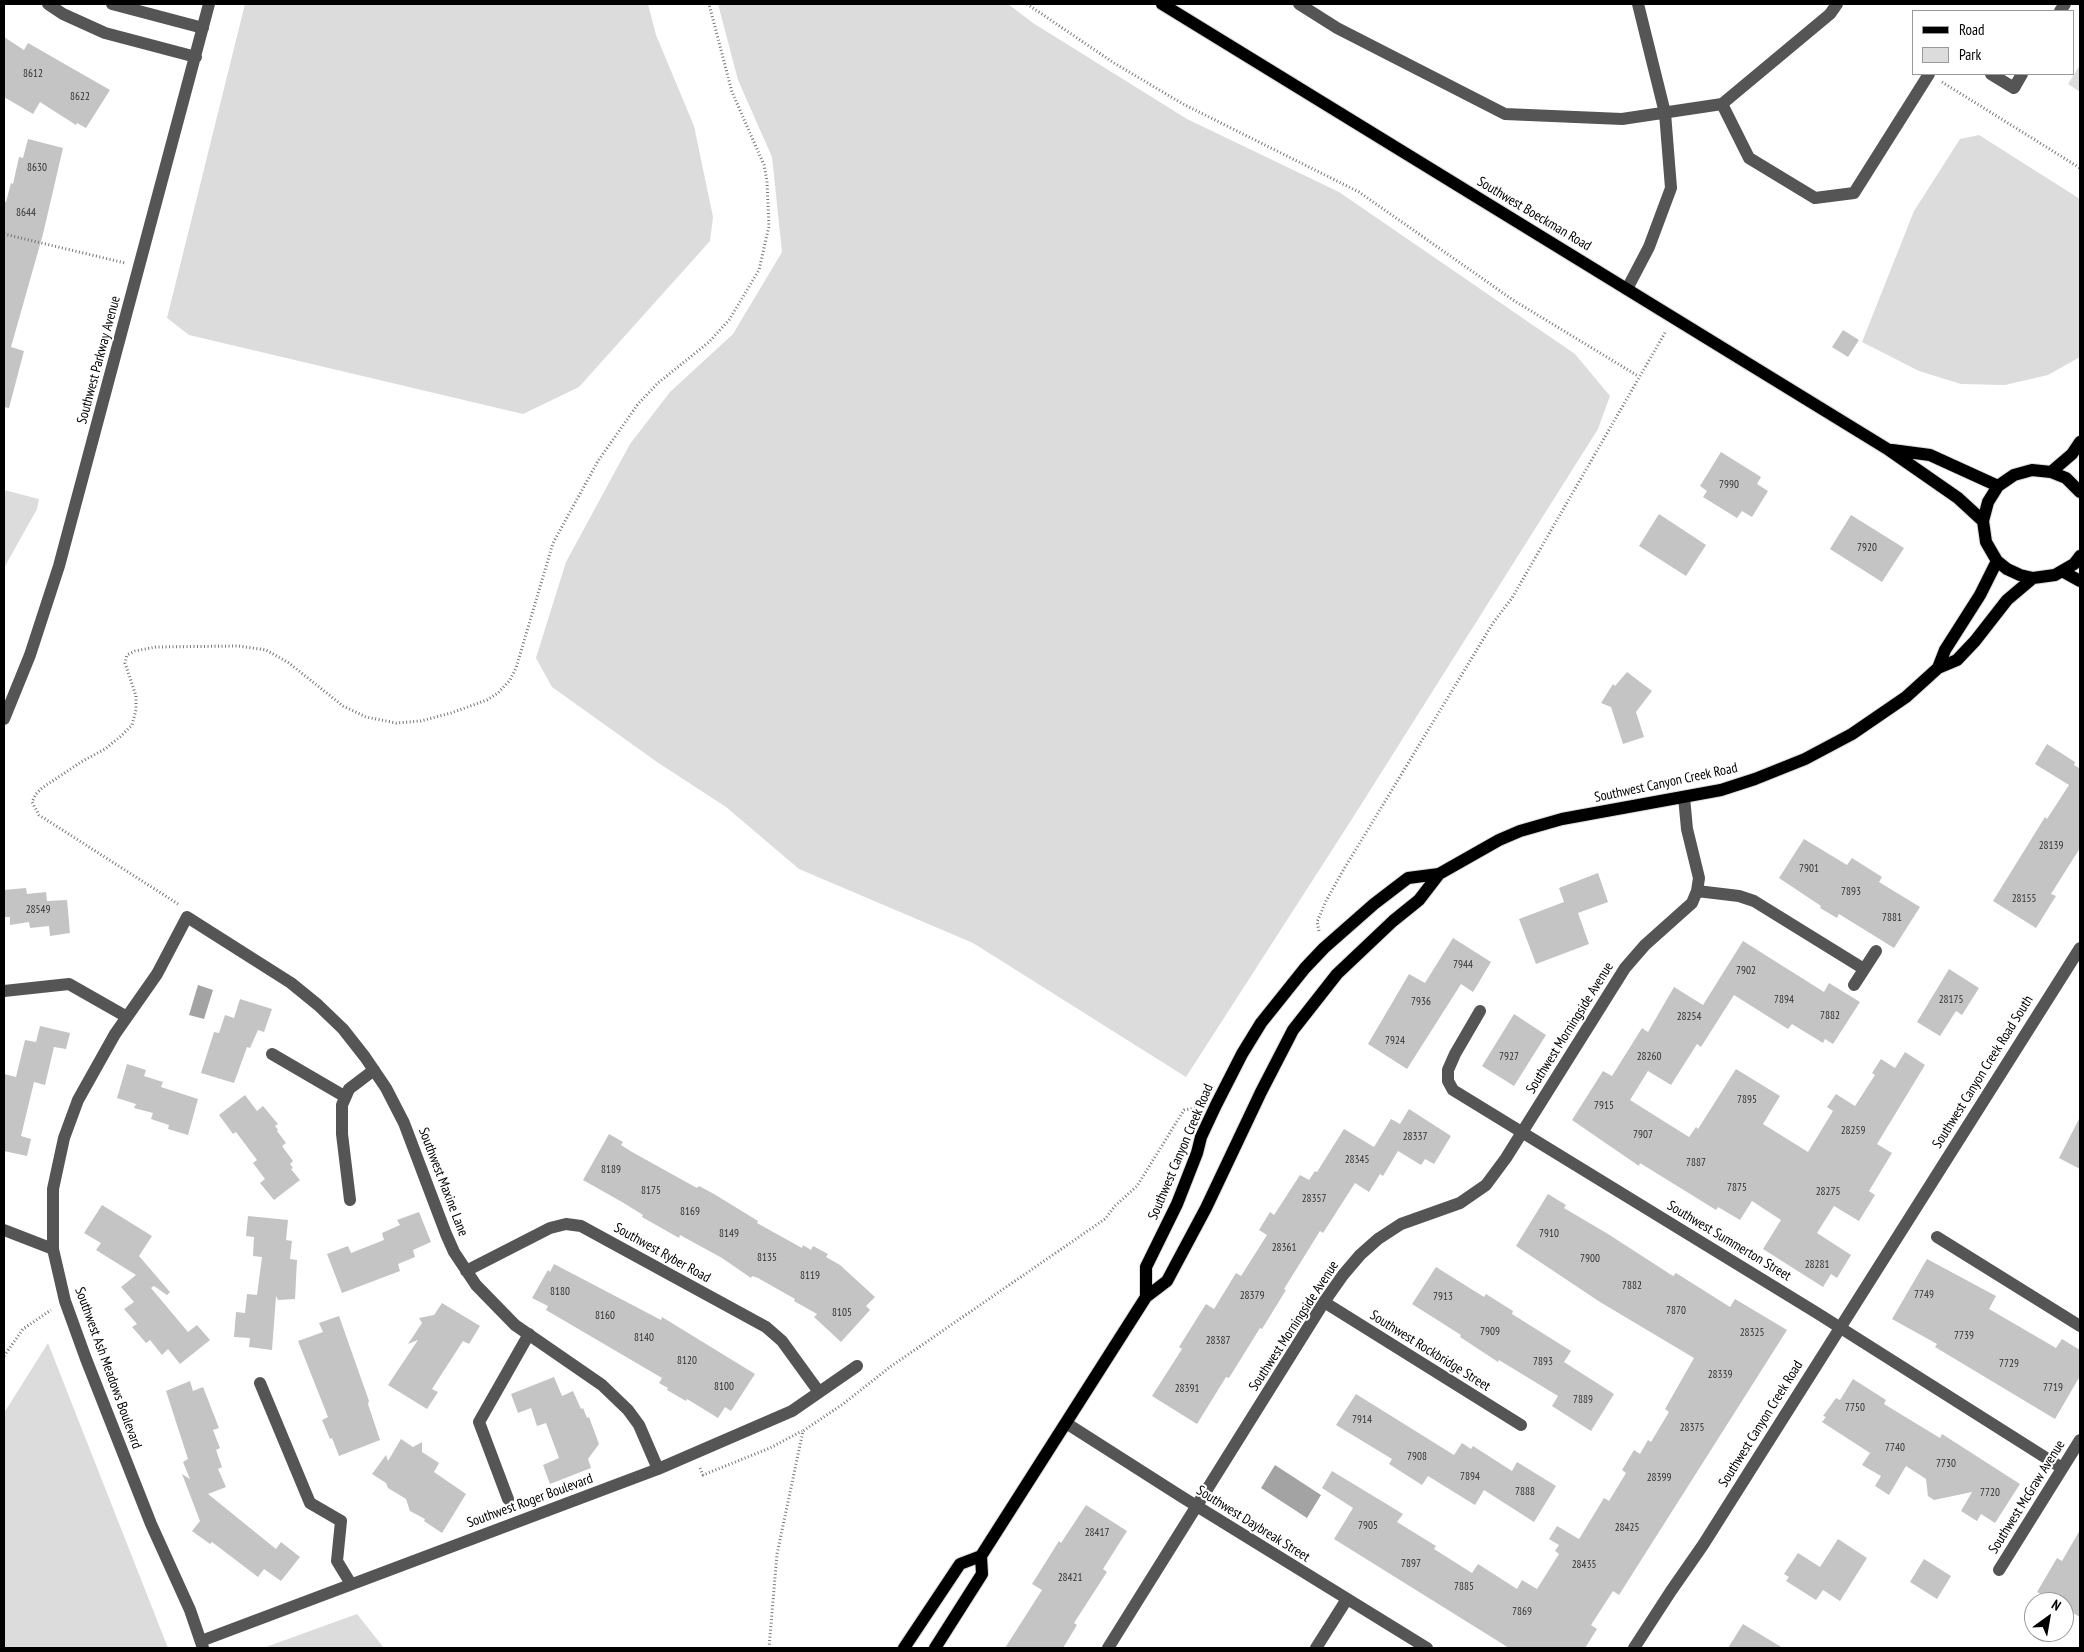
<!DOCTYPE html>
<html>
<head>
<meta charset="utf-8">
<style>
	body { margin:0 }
	#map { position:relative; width:2084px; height:1652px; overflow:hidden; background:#fff; font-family:"PT Sans Narrow",sans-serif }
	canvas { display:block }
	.frame { position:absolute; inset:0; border:5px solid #000; pointer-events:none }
	.legend { position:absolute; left:1912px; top:10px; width:162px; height:65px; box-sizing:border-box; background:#fff; border:1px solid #999; margin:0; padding:6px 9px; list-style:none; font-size:15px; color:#000 }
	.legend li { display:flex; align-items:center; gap:10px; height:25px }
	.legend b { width:25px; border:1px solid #999 }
	.north { position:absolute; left:2024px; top:1592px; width:50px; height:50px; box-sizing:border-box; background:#fff; border:1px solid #999; border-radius:50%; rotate:32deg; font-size:14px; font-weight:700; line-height:20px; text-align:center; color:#000 }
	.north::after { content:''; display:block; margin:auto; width:18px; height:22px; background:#000; clip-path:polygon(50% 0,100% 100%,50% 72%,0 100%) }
</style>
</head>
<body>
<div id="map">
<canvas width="2084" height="1652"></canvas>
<div class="frame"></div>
<ul class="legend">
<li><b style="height:6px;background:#000"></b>Road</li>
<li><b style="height:14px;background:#dcdcdc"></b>Park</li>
</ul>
<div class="north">N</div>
</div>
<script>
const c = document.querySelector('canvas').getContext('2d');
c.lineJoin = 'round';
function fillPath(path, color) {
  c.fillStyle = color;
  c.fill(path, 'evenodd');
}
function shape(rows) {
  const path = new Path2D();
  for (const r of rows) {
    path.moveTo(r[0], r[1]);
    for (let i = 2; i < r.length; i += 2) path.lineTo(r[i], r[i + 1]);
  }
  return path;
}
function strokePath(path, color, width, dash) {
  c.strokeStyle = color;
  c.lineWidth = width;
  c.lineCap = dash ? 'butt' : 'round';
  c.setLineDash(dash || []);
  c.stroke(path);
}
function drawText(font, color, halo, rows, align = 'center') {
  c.font = font + ' "PT Sans Narrow",sans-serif';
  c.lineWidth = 4;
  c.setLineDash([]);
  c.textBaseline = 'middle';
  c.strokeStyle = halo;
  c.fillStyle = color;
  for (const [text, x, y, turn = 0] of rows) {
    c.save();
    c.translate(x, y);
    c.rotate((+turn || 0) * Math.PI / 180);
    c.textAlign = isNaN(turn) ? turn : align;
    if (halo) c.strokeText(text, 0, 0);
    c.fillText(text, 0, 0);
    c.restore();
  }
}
fillPath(shape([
	[245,4,648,4,656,35,694,126,713,217,710,241,579,387,523,414,189,335,167,318],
	[718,4,1008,4,1033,23,1187,119,1339,192,1575,354,1610,396,1598,429,1352,819,1186,1077,973,943,799,869,726,807,657,762,552,687,536,658,566,562,630,444,670,392,733,334,782,252,772,157,738,80],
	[2080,65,2080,92,2068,84],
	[1979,135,2080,199,2080,357,2048,375,2005,385,1961,384,1919,371,1862,342,1914,211,1960,139],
	[4,490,39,499,37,509,4,568],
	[48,1343,168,1648,4,1648,4,1413],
	[357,1614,384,1648,263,1648]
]), '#dcdcdc');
fillPath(shape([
	[198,985,213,990,204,1019,189,1015],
	[1275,1465,1321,1495,1307,1518,1261,1488]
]), '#a3a3a3');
fillPath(shape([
	[4,37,24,50,28,43,110,90,86,128,77,123,76,125,40,102,33,114,4,97],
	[28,139,63,148,43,234,11,347,24,351,9,408,4,407,4,202,6,202,11,183,13,184,19,157,23,158],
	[1843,330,1859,340,1848,357,1832,347],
	[1721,452,1761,477,1757,484,1768,491,1752,517,1742,511,1737,518,1703,497,1707,491,1700,486],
	[1659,514,1706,545,1686,576,1639,546],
	[1851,515,1904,548,1882,582,1830,549],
	[1627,672,1652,691,1636,712,1644,737,1623,744,1611,707,1601,703,1613,684,1615,686],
	[2047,744,2075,762,2074,765,2079,768,2080,766,2080,848,2051,894,2056,896,2036,928,1993,901,2045,817,2047,819,2069,785,2035,764],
	[1804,839,1847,865,1852,858,1882,877,1879,882,1920,907,1894,948,1839,914,1837,918,1820,908,1821,906,1779,878],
	[1598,873,1608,902,1578,913,1589,944,1536,964,1519,919,1564,902,1559,888],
	[26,888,27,894,46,892,47,901,67,900,70,933,50,936,49,926,30,928,29,922,10,925,10,917,4,917,4,890],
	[1453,938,1491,962,1473,992,1461,984,1407,1069,1368,1044,1409,974,1425,983],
	[1743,941,1824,992,1829,983,1860,1002,1833,1044,1825,1039,1823,1043,1792,1024,1788,1029,1734,995,1701,1047,1697,1044,1671,1085,1648,1071,1630,1100,1689,1137,1696,1127,1698,1129,1736,1069,1780,1096,1763,1124,1808,1152,1833,1111,1827,1107,1836,1094,1855,1106,1875,1075,1872,1073,1881,1059,1895,1068,1905,1052,1925,1065,1877,1144,1892,1153,1869,1191,1875,1195,1859,1221,1834,1206,1817,1233,1851,1255,1837,1278,1831,1274,1823,1287,1763,1249,1781,1220,1752,1201,1740,1220,1718,1207,1716,1210,1640,1163,1639,1166,1572,1120,1603,1071,1612,1076,1642,1028,1648,1032,1674,987,1703,1005],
	[1949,969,1979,988,1962,1015,1956,1011,1940,1036,1917,1022],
	[240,999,272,1009,264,1032,258,1030,250,1048,247,1047,234,1083,201,1073,214,1032,219,1033,225,1015,234,1018],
	[1514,1014,1546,1035,1514,1086,1482,1066],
	[40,1026,70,1033,66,1049,54,1047,45,1085,34,1082,21,1136,31,1139,27,1156,4,1151,4,1074,16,1077,25,1040,36,1042],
	[127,1064,146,1070,144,1076,163,1082,161,1087,198,1099,188,1135,168,1129,169,1125,151,1119,153,1113,134,1108,136,1104,117,1098],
	[245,1095,257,1111,263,1106,278,1124,275,1126,278,1130,277,1131,286,1143,282,1146,293,1161,290,1164,293,1168,291,1169,300,1180,274,1200,260,1183,265,1179,253,1163,257,1160,236,1132,233,1134,219,1115],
	[1409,1109,1451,1136,1434,1164,1425,1159,1421,1165,1398,1151,1383,1176,1380,1174,1369,1192,1355,1183,1323,1233,1320,1231,1284,1289,1286,1290,1262,1329,1260,1328,1229,1378,1226,1377,1197,1424,1152,1396,1182,1349,1179,1347,1206,1304,1214,1309,1236,1273,1241,1276,1267,1235,1259,1230,1270,1212,1274,1215,1300,1175,1309,1180,1315,1171,1317,1172,1344,1129,1374,1147,1391,1119,1400,1124],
	[2080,1117,2080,1169,2059,1158],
	[609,1134,623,1142,621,1145,632,1152,697,1188,699,1186,714,1194,758,1221,757,1223,802,1248,803,1245,811,1250,813,1246,828,1254,826,1257,840,1265,875,1297,866,1306,870,1310,841,1342,814,1317,817,1314,794,1301,795,1299,758,1278,752,1276,751,1278,722,1258,680,1235,679,1238,642,1217,643,1215,622,1202,583,1180],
	[1548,1194,1566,1205,1564,1208,1608,1234,1673,1276,1676,1273,1730,1307,1735,1299,1787,1330,1619,1595,1613,1591,1591,1625,1597,1629,1585,1648,1509,1648,1334,1539,1353,1508,1322,1488,1332,1471,1403,1514,1397,1522,1436,1546,1434,1549,1472,1573,1478,1564,1517,1589,1522,1580,1537,1589,1559,1554,1555,1551,1559,1545,1549,1539,1557,1526,1579,1539,1604,1498,1609,1501,1626,1473,1622,1470,1634,1450,1640,1454,1648,1440,1651,1442,1669,1412,1665,1409,1694,1358,1600,1302,1516,1246],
	[102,1205,152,1236,139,1256,170,1292,167,1295,154,1286,151,1288,188,1332,197,1325,210,1340,180,1364,168,1349,162,1355,150,1340,146,1343,132,1327,137,1324,124,1309,134,1302,121,1287,136,1275,96,1250,101,1243,84,1233],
	[419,1212,431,1242,413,1250,415,1257,398,1264,400,1271,342,1293,327,1254,348,1246,351,1253,384,1240,382,1233,400,1225,397,1220],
	[248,1216,288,1220,286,1240,292,1241,290,1259,297,1260,295,1299,278,1300,276,1296,272,1350,249,1347,250,1338,234,1337,236,1312,245,1313,247,1294,257,1295,262,1257,253,1256,254,1237,246,1236],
	[1927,1259,1996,1296,1989,1309,2056,1348,2062,1339,2080,1350,2080,1376,2055,1419,1935,1347,1937,1344,1892,1319],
	[554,1264,661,1320,662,1317,755,1374,731,1411,725,1407,718,1418,687,1399,686,1401,667,1390,668,1388,659,1383,662,1378,546,1310,548,1306,532,1298,548,1270,550,1272],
	[1436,1267,1484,1297,1486,1294,1513,1311,1512,1314,1571,1351,1564,1362,1614,1394,1591,1431,1552,1406,1558,1396,1499,1360,1498,1362,1460,1337,1461,1335,1412,1304],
	[442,1303,480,1326,469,1344,463,1341,432,1389,438,1392,427,1409,388,1385,418,1340,408,1344,422,1323,419,1318,434,1315],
	[339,1316,369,1401,368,1404,380,1440,339,1456,332,1438,330,1439,322,1420,328,1417,298,1341,323,1332,319,1323],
	[554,1377,562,1396,573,1391,581,1409,583,1408,587,1418,589,1417,599,1444,588,1459,591,1468,550,1484,543,1465,559,1458,546,1423,537,1426,531,1408,518,1413,511,1394],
	[1853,1379,1886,1400,1884,1404,1940,1438,1942,1434,2020,1484,1995,1523,1981,1514,1977,1521,1961,1511,1972,1492,1934,1500,1928,1496,1926,1479,1906,1466,1889,1495,1875,1486,1881,1476,1862,1465,1870,1453,1822,1422,1826,1417,1823,1416,1836,1398,1840,1400],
	[190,1381,193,1391,203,1387,219,1428,213,1430,220,1448,216,1450,222,1467,218,1469,226,1487,208,1494,276,1549,281,1542,300,1557,281,1581,264,1569,258,1577,212,1542,210,1544,192,1531,200,1521,182,1474,190,1479,183,1462,188,1459,166,1391],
	[1356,1394,1454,1455,1462,1443,1471,1449,1473,1446,1512,1471,1517,1462,1556,1486,1534,1522,1484,1490,1475,1505,1428,1476,1422,1485,1389,1464,1392,1459,1336,1425],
	[401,1439,413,1447,422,1442,422,1452,439,1463,434,1472,466,1494,442,1533,424,1521,425,1519,410,1511,406,1499,388,1488,386,1483,372,1474,386,1455,388,1461],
	[1086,1505,1127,1531,1103,1569,1107,1572,1074,1623,1077,1625,1063,1648,1005,1648,1042,1590,1032,1584,1059,1541,1061,1543],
	[2080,1530,2080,1617,2064,1608,2064,1602,2054,1602,2037,1592,2057,1558,2062,1561],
	[1838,1539,1867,1558,1840,1601,1823,1590,1816,1600,1786,1581,1789,1577,1784,1574,1798,1553,1820,1567],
	[1924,1559,1951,1576,1937,1599,1910,1582],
	[1743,1624,1783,1648,1728,1648]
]), '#c4c4c4');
const major = shape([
	[1162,4,1889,450,1958,498,1983,521],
	[1892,450,1930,455,1998,486],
	[2051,472,2072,454,2080,442],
	[2080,492,2066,478,2051,472,2032,470,2014,475,1998,486,1988,502,1983,521,1986,542,1997,561,2007,569,2020,575,2033,578,2055,575,2074,564,2080,556],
	[2062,571,2080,581],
	[1938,668,1945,650,1980,595,1997,561],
	[1146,1297,1146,1267,1177,1204,1197,1153,1201,1137,1216,1105,1242,1054,1261,1023,1305,968,1324,948,1374,904,1408,878,1439,874],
	[904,1648,960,1564,981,1556],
	[935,1648,982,1574,981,1556,1146,1297,1167,1281,1206,1208,1261,1092,1293,1030,1337,974,1393,921,1419,900,1439,874,1499,840,1520,831,1562,819,1721,790,1755,779,1805,759,1852,734,1906,697,1938,668,1957,660,1975,641,2007,600,2033,578]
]);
strokePath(major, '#dbdbdb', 14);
strokePath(shape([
	[1027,4,1114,63,1183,104,1359,192,1513,300,1638,376],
	[1942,82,2080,168],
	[4,234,125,263],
	[178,904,39,815,32,802,36,794,42,788,81,762,105,749,121,736,132,725,136,710,136,696,125,663,127,655,135,651,156,647,239,646,266,650,289,663,343,706,366,717,396,723,421,721,451,713,487,700,498,693,510,680,516,668,553,543,598,461,638,404,658,383,709,342,729,320,759,270,769,226,767,181,764,165,732,92,709,4],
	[1319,931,1317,922,1326,901,1341,874,1493,623,1512,598,1666,331],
	[4,1356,23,1329,51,1310],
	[700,1468,703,1475,770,1448,802,1431],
	[769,1648,777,1554,803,1431,843,1404,890,1367,1105,1219,1115,1206,1137,1186,1184,1110,1196,1108]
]), '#777', 3, [1, 2.5]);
strokePath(shape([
	[48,4,63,14,105,33,196,57],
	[112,4,203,28],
	[1299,4,1337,28,1505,114,1622,119,1722,104,1830,14,1837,4],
	[2060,11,2065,4],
	[1991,74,2014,88,2022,74],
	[1722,104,1749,158,1815,198,1854,193,1929,74],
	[1627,289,1649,247,1671,188,1665,113,1638,4],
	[4,719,30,655,59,566,209,4],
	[1697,891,1739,896,1754,901,1864,969],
	[1854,985,1876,951],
	[4,991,69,984,127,1017],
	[1480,1011,1455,1054,1448,1070,1448,1081,1453,1090,1817,1313,2062,1468],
	[272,1054,344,1096],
	[350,1200,342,1134,342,1105,349,1089,374,1070],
	[4,1230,53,1249],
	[1937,1237,2080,1326],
	[466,1271,550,1228,566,1224,581,1226,766,1327,782,1341,819,1392],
	[1324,1302,1521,1425],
	[260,1383,310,1503,341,1521,337,1561,351,1584],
	[1066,1423,1182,1497,1427,1648],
	[508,1499,479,1422,529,1334],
	[1999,1570,2080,1440],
	[201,1641,658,1469,792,1411,857,1366],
	[203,1648,190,1610,151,1524,86,1359,65,1301,53,1249,53,1189,64,1138,78,1100,115,1034,157,974,187,917,291,983,318,1005,343,1029,365,1057,386,1088,404,1123,446,1234,454,1252,476,1285,515,1325,602,1385,628,1410,639,1425,658,1469],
	[1108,1648,1324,1302,1343,1275,1360,1255,1378,1239,1401,1224,1460,1203,1486,1185,1506,1158,1625,968,1645,945,1692,903,1697,891,1699,878,1687,829,1684,797],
	[1316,1648,1347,1599],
	[1634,1648,1671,1591,1703,1545,2080,948]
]), '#555', 12);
strokePath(major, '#000', 12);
drawText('11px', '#313131', null, [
	["8612",33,74],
	["8622",80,97],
	["8630",37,168],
	["8644",26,213],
	["7990",1729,485],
	["7920",1867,548],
	["28139",2051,846],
	["7901",1809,869],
	["7893",1851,892],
	["28155",2024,899],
	["28549",38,910],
	["7881",1892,918],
	["7944",1463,965],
	["7902",1746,971],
	["7894",1784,1000],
	["28175",1951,1000],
	["7936",1421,1002],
	["7882",1830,1016],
	["28254",1689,1017],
	["7924",1395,1041],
	["7927",1509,1057],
	["28260",1649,1057],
	["7895",1747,1100],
	["7915",1604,1106],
	["28259",1853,1131],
	["7907",1643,1135],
	["28337",1415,1137],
	["28345",1357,1160],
	["7887",1696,1163],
	["8189",611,1170],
	["7875",1737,1188],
	["8175",651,1191],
	["28275",1828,1192],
	["28357",1314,1199],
	["8169",690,1212],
	["8149",729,1234],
	["7910",1549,1234],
	["28361",1284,1248],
	["8135",767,1258],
	["7900",1590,1259],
	["28281",1817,1265],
	["8119",810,1276],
	["7882",1632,1286],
	["8180",560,1292],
	["7749",1924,1295],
	["28379",1252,1296],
	["7913",1443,1297],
	["7870",1676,1311],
	["8105",842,1313],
	["8160",605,1316],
	["7909",1490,1332],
	["28325",1752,1333],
	["7739",1964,1336],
	["8140",644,1338],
	["28387",1218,1341],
	["8120",687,1361],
	["7893",1543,1362],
	["7729",2009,1364],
	["28339",1720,1375],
	["8100",724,1387],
	["7719",2053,1388],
	["28391",1187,1389],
	["7889",1583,1400],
	["7750",1855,1408],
	["7914",1362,1420],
	["28375",1692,1428],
	["7740",1895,1448],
	["7908",1417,1457],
	["7730",1946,1464],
	["7894",1470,1477],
	["28399",1659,1478],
	["7888",1525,1492],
	["7720",1990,1493],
	["7905",1368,1526],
	["28425",1627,1528],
	["28417",1097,1533],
	["7897",1411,1564],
	["28435",1584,1565],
	["28421",1070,1578],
	["7885",1464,1587],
	["7869",1522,1612]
]);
drawText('14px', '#000', '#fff', [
	["Southwest Boeckman Road",1534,214,31],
	["Southwest Parkway Avenue",99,360,-75],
	["Southwest Canyon Creek Road",1666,783,-12],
	["Southwest Morningside Avenue",1570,1028,-58],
	["Southwest Canyon Creek Road South",1983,1072,-58],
	["Southwest Canyon Creek Road",1181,1152,-67],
	["Southwest Maxine Lane",443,1182,69],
	["Southwest Summerton Street",1729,1241,31],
	["Southwest Ryber Road",662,1253,29],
	["Southwest Morningside Avenue",1294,1326,-57],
	["Southwest Rockbridge Street",1430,1351,32],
	["Southwest Ash Meadows Boulevard",108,1368,70],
	["Southwest Canyon Creek Road",1761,1424,-58],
	["Southwest McGraw Avenue",2027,1497,-58],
	["Southwest Roger Boulevard",530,1501,-20],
	["Southwest Daybreak Street",1253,1524,32]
]);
</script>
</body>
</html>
